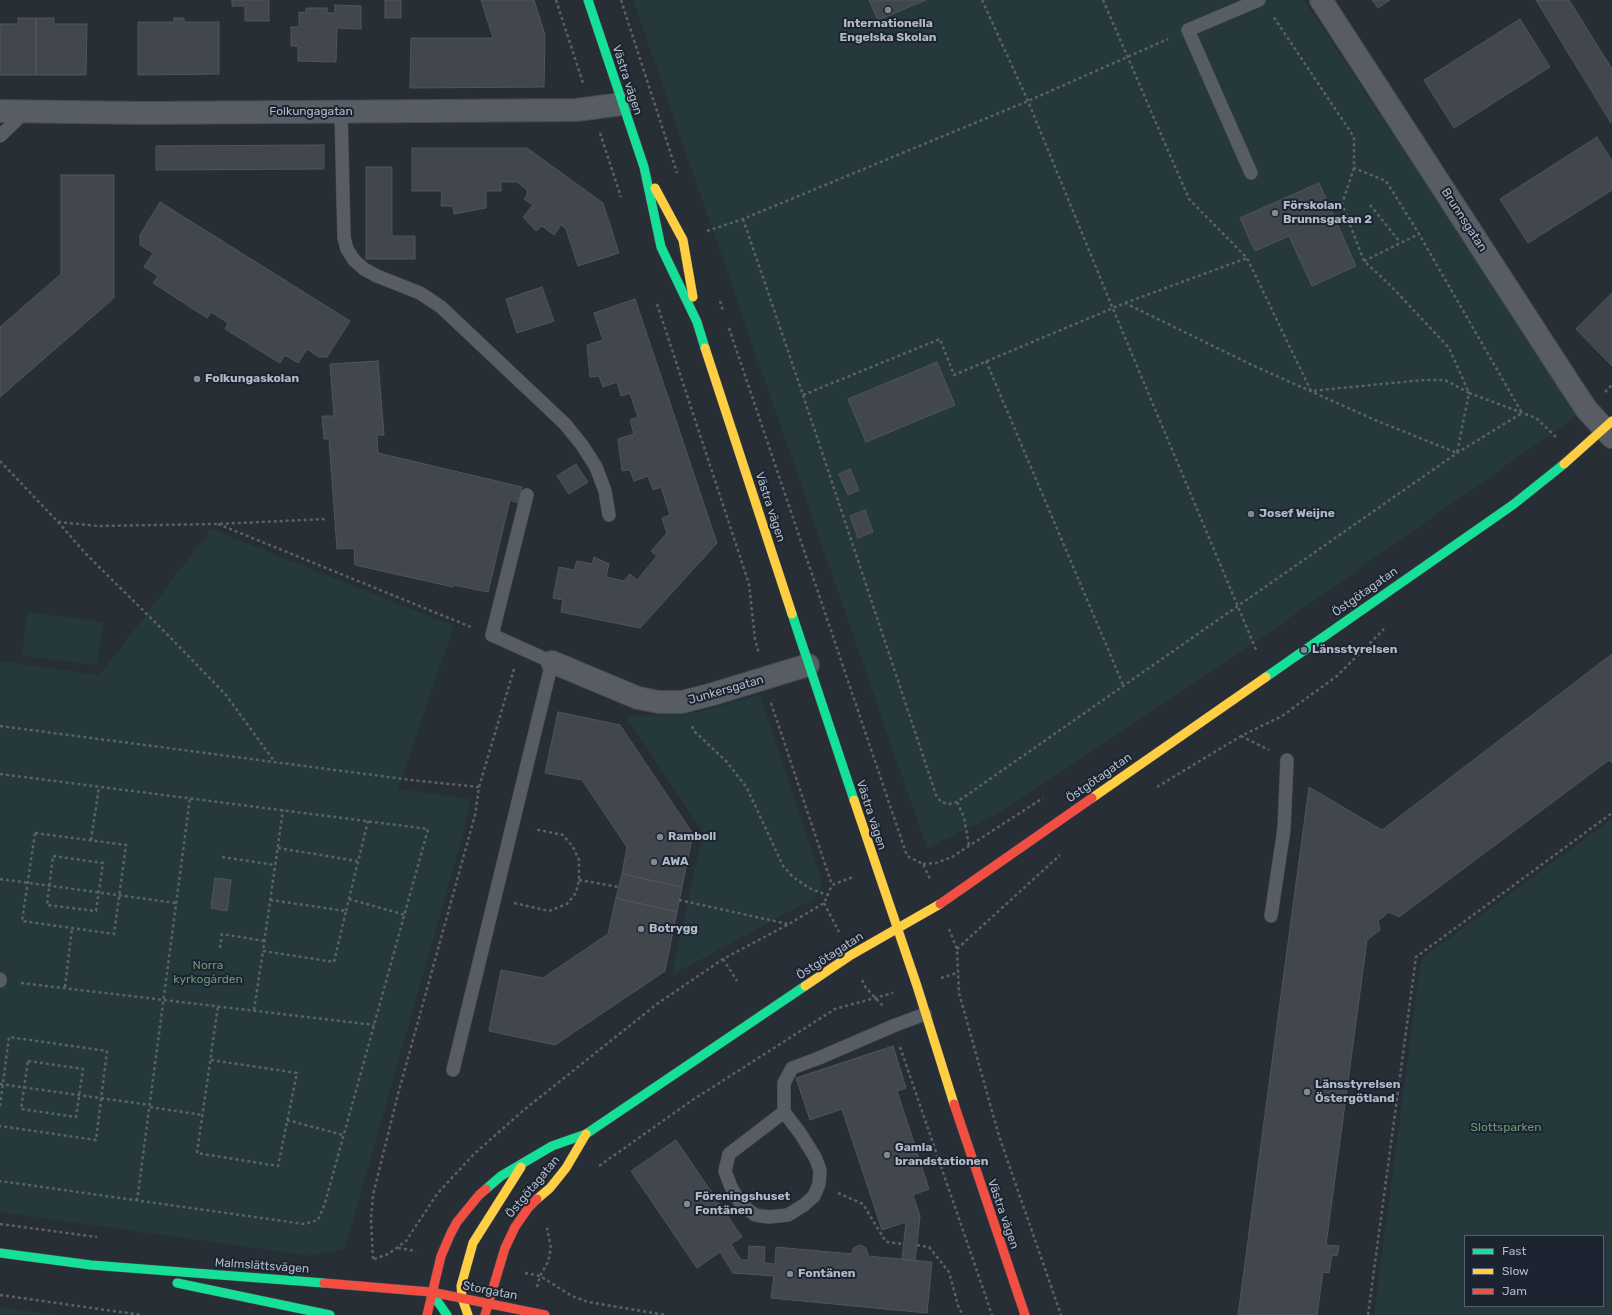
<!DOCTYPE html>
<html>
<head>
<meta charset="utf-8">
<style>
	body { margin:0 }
	#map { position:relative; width:1612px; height:1315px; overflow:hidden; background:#282e35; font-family:Rubik,sans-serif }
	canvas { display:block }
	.legend { position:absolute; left:1464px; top:1235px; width:140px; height:72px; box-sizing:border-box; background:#1b2430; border:1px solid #57606c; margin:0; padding:5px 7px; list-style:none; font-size:12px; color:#b1bac7 }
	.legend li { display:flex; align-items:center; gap:8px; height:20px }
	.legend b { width:20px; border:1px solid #57606c }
</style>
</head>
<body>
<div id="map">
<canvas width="1612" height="1315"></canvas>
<ul class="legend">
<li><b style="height:5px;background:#16e098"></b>Fast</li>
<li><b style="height:5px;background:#ffcf43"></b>Slow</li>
<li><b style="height:5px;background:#f24e42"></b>Jam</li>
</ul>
</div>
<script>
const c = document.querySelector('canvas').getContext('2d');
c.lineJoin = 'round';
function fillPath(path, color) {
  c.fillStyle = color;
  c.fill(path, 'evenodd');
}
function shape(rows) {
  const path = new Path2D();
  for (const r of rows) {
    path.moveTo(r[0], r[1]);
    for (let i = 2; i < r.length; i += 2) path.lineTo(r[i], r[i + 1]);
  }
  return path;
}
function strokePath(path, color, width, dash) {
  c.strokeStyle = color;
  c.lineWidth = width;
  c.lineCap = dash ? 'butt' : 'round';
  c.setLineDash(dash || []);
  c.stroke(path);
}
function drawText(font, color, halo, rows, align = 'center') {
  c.font = font + ' Rubik,sans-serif';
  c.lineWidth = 4;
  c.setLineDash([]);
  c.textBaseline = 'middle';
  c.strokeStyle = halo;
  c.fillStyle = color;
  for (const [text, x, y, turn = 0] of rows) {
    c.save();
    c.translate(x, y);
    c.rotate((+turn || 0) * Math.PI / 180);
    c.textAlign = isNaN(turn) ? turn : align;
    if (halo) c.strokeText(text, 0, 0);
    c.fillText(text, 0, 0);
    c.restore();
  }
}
fillPath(shape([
	[633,0,1304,0,1579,414,1271,631,996,815,927,848],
	[211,529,454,626,398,789,470,799,465,827,345,1248,312,1256,0,1212,0,661,100,675],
	[27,612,103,622,97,665,22,656],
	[760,695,822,881,820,890,813,899,806,903,672,975,703,832,626,716,695,713],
	[1612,819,1612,1315,1374,1315,1421,959],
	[1465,1236,1603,1236,1603,1306,1465,1306],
	[0,1307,57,1315,0,1315]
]), '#25383b');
const building = shape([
	[232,0,269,0,269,21,245,21,245,6,232,6,232,0],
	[385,0,401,0,401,18,385,18,385,0],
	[481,0,534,0,545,35,544,87,410,88,411,38,493,38,481,0],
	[869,0,926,0,878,20,869,0],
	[1372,0,1390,0,1378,8,1372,0],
	[1536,0,1569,0,1612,69,1611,123,1536,0],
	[335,5,361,6,361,29,337,28,336,62,298,61,298,46,291,46,291,27,299,27,299,12,306,13,306,8,327,8,327,13,335,13,335,5],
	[18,18,36,18,36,75,0,75,0,24,18,24,18,18],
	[36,18,54,18,54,24,87,24,86,75,36,75,36,18],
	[174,18,184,18,184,22,219,22,219,74,138,75,138,22,174,22,174,18],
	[1520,19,1550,67,1454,128,1424,80,1520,19],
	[1597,137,1612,161,1612,190,1528,243,1500,199,1597,137],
	[324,145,324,169,156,170,156,146,324,145],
	[412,148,527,148,603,203,619,253,578,266,566,229,561,225,554,235,542,226,536,231,523,217,533,205,524,199,527,195,527,190,517,182,501,182,501,191,486,191,486,208,454,214,453,206,441,206,442,191,412,191,412,148],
	[366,167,392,167,392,236,415,236,415,259,366,259,366,167],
	[61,175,114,175,114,298,0,397,0,327,61,274,61,175],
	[1319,183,1356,266,1312,286,1289,236,1255,251,1240,218,1319,183],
	[160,202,350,321,327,357,319,357,307,349,298,363,285,355,280,363,225,329,228,323,211,312,207,318,153,283,158,276,144,267,153,253,140,245,140,235,160,202],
	[542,287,554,321,517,333,506,299,542,287],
	[1612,293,1612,366,1576,329,1612,293],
	[635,299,717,543,640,628,561,612,563,600,553,598,559,567,574,570,577,561,592,564,594,557,609,564,606,577,624,581,630,574,637,580,657,556,651,551,667,533,662,518,670,515,661,487,653,490,648,476,634,481,630,470,622,471,618,439,634,434,630,420,638,417,630,393,621,396,617,382,603,387,599,376,590,377,587,345,603,340,594,313,635,299],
	[378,361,384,435,377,435,378,453,522,487,518,503,510,500,488,592,454,585,453,587,355,565,354,548,337,549,329,439,324,439,322,416,334,416,330,364,378,361],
	[937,362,955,405,866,442,848,399,937,362],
	[576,464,588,482,569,494,557,476,576,464],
	[850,469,859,490,848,495,839,474,850,469],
	[865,510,873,532,858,538,850,516,865,510],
	[1612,654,1612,763,1609,760,1399,917,1389,912,1378,921,1380,930,1367,940,1326,1245,1339,1246,1337,1256,1332,1255,1329,1273,1323,1272,1317,1315,1238,1315,1309,787,1382,830,1612,654],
	[558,712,620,725,693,834,682,887,622,874,627,847,582,780,545,773,558,712],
	[622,874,682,887,677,912,616,898,622,874],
	[215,878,231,880,227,911,211,908,215,878],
	[616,898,677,912,665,971,555,1045,489,1031,501,970,543,978,608,934,616,898],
	[893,1046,906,1088,897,1091,929,1189,913,1195,920,1216,915,1261,902,1259,906,1222,882,1230,842,1109,810,1120,796,1078,893,1046],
	[676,1140,742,1237,731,1244,741,1260,748,1260,749,1246,765,1247,764,1263,775,1264,776,1247,852,1254,853,1249,855,1247,861,1245,866,1248,868,1256,932,1262,927,1313,771,1298,774,1276,733,1273,720,1252,697,1268,631,1171,676,1140]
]);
fillPath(building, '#42474e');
strokePath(building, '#50555d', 1);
const lane = shape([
	[341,111,344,238,347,249,354,260,364,269,377,276,420,293,441,307,565,424,582,445,596,467,605,491,609,515],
	[0,136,26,111],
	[1251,173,1188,30,1259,0],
	[1271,916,1284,829,1287,760],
	[0,979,0,981],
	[453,1070,552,662,492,635,527,495],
	[784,1112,729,1154,725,1171,731,1187,741,1204,755,1215,769,1217,788,1215,804,1205,814,1196,819,1184,820,1170,815,1157,800,1133,784,1112,784,1083,792,1068,819,1058,893,1026,925,1014]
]);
const street = shape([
	[1321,0,1571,386,1587,410,1612,437],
	[0,111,143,113,576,110,622,104],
	[552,662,638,698,659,702,682,702,713,694,808,665]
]);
const fast = shape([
	[588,0,644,167,661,247,697,322,705,348],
	[792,614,854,800],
	[1266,677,1514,504,1564,464],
	[486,1189,501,1176,552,1146,586,1134,805,986],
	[0,1253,91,1265,324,1283],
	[177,1283,330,1315],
	[431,1292,447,1315]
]);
const slow = shape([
	[655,188,683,240,693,297],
	[705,348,792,614],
	[1564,464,1612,421],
	[1092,798,1266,677],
	[854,800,917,986,954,1104],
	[805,986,851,955,940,904],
	[537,1199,550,1188,566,1168,586,1134],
	[468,1315,462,1298,461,1286,473,1243,521,1167]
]);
const jam = shape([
	[940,904,1092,798],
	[954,1104,1025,1315],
	[324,1283,431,1292,545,1315],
	[427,1315,441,1256,451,1233,457,1222,479,1195,486,1189],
	[485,1315,505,1248,515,1227,529,1207,537,1199]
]);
strokePath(lane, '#464a50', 14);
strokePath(street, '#464a50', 24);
strokePath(fast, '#464a50', 10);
strokePath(slow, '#464a50', 10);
strokePath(jam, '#464a50', 10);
strokePath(shape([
	[556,0,583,83],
	[621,0,677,173],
	[982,0,1028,101,1113,309,1257,652],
	[1103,0,1189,199,1247,258,1311,391,1423,380,1445,380,1469,393,1457,453,1375,420,1252,365,1125,303],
	[600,133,621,197],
	[1354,168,1342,204,1364,261,1391,286,1449,348,1469,393,1536,418,1556,437],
	[1370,205,1400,242],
	[743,219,803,395,936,795,941,802,949,804,957,802,1457,453,1522,413,1419,234,1386,181,1354,168,1354,137,1273,16],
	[707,231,743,219,1028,101,1168,39],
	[1364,261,1419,234],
	[720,301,723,311],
	[657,304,749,584,755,639,759,654],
	[729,328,907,856,923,864,930,879],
	[986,361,1124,687],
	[1605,392,1612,385],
	[803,395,940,339,954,375,1125,303,1247,258],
	[0,461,58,522,86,554,166,633,226,695,274,761],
	[58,522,98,526,218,524,326,519],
	[218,524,471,627],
	[771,703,832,885],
	[0,726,411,780,479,787],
	[692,726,694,731,727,762,747,788,783,866,793,877,809,888,827,895],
	[1241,736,1269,750],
	[0,774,428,829,325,1203,318,1220,304,1224,0,1181],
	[1157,787,1241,736,1282,716,1337,676,1384,629],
	[957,802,964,817,969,846],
	[35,833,126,845,114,934,22,921,35,833],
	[91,840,99,787],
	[278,848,357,861],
	[53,856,103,863,96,911,47,905,53,856],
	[222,857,275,865],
	[923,864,936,863,952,857,1043,798],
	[0,879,176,903],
	[579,880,619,887],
	[349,899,405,915],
	[270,900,346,911,334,962,263,951,283,810],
	[679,900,788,924],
	[514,903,549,911,567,904,576,893,579,880,579,860,573,847,563,835,534,829],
	[824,903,839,932],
	[346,911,368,821],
	[949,929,957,949,959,993,999,1136,1061,1315],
	[220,948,222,934,264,941],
	[957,949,1060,855],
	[723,959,737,981],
	[941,978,957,973],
	[862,980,866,988,884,1007],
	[21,983,374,1025],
	[65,987,72,928],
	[254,1010,263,951],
	[900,1047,992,1315],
	[211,1060,297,1073,278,1166,197,1153,218,1006],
	[28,1061,83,1069,76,1117,21,1109,28,1061],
	[0,1084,150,1105],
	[0,1106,9,1037,107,1051,96,1140,0,1126],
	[150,1107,202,1115],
	[287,1120,343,1135],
	[599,1166,691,1101,835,1009,893,993],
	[838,1193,863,1204,886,1242,904,1244],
	[137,1201,190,798],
	[0,1224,97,1237],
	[917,1245,929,1247,949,1272,959,1309,964,1315],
	[398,1248,416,1251],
	[373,1259,371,1219,373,1195,398,1094,475,815,479,787,514,669],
	[374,1259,388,1254,406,1241,437,1194,474,1154,525,1109,657,1004,723,959,789,924,824,903,832,885,853,877],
	[525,1273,540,1276,572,1296,588,1302,666,1315],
	[537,1287,540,1276,548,1262,551,1248,547,1228],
	[0,1295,142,1315],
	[1368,1315,1416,957,1612,813]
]), '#5b6167', 2.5, [3, 3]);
strokePath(lane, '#585c63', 13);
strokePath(street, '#585c63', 22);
strokePath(fast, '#16e098', 9);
strokePath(slow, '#ffcf43', 9);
strokePath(jam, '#f24e42', 9);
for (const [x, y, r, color] of [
	[888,10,4,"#818994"],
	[1275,213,4,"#818994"],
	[197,379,4,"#818994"],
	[1251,514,4,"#818994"],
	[1304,650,4,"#818994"],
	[660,837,4,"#818994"],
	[654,862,4,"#818994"],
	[641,929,4,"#818994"],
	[1307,1092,4,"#818994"],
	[887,1155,4,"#818994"],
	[687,1204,4,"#818994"],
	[790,1274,4,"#818994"]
]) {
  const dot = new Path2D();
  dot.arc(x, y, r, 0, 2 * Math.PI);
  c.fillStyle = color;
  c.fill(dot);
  strokePath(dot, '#1b2430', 1.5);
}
drawText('bold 12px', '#b1bac7', '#1b2430', [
	["Internationella",888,24,"center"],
	["Engelska Skolan",888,38,"center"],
	["Förskolan",1283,206],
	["Brunnsgatan 2",1283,220],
	["Folkungaskolan",205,379],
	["Josef Weijne",1259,514],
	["Länsstyrelsen",1312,650],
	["Ramboll",668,837],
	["AWA",662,862],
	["Botrygg",649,929],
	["Länsstyrelsen",1315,1085],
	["Östergötland",1315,1099],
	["Gamla",895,1148],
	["brandstationen",895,1162],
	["Föreningshuset",695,1197],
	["Fontänen",695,1211],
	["Fontänen",798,1274]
], 'left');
drawText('12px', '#b1bac7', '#1b2430', [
	["Västra vägen",627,80,72],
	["Folkungagatan",311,112],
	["Brunnsgatan",1464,220,57],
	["Västra vägen",770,507,72],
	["Östgötagatan",1365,592,-35],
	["Junkersgatan",726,690,-16],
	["Östgötagatan",1099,778,-35],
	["Västra vägen",871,815,72],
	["Östgötagatan",830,956,-33],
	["Östgötagatan",533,1187,-50],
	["Västra vägen",1003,1214,71],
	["Malmslättsvägen",262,1266,4],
	["Storgatan",490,1291,11]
]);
drawText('12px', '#689874', '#1b2430', [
	["Norra",208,966],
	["kyrkogården",208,980],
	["Slottsparken",1506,1128]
]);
</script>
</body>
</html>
